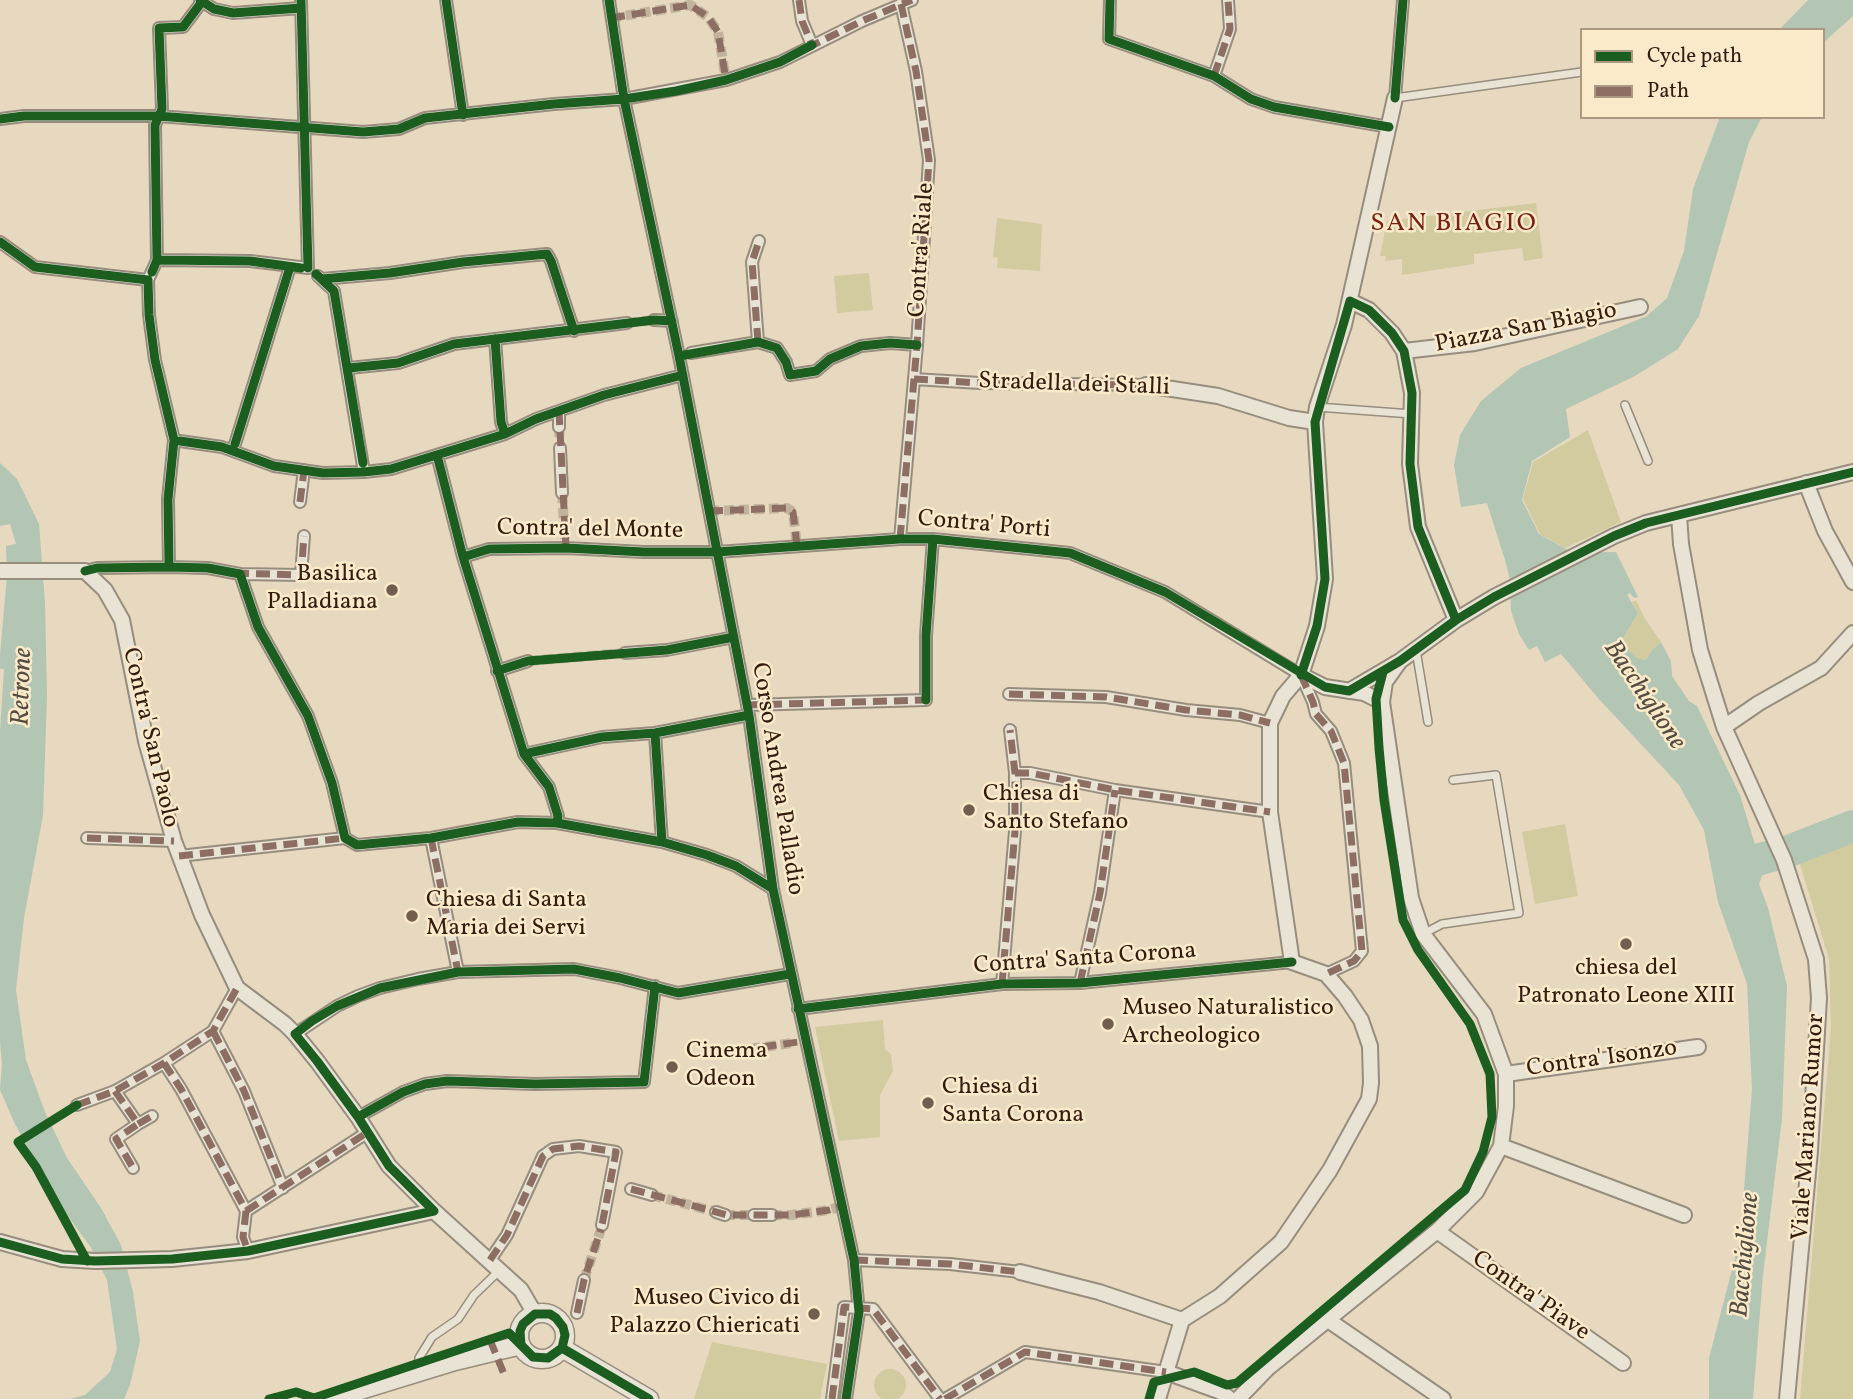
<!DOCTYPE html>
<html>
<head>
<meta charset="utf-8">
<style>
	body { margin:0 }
	#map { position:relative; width:1853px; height:1399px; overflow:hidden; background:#e6d9bf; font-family:Vollkorn,serif }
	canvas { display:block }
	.legend { position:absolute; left:1580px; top:28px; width:245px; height:91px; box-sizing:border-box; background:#faeaca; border:2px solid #ab9880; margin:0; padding:9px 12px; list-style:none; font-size:21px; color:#341c11 }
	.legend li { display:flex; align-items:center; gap:14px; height:35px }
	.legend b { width:35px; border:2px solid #ab9880 }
</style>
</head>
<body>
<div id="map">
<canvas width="1853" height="1399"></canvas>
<ul class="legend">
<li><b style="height:9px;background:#1b5e20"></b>Cycle path</li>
<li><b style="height:9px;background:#8d6e63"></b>Path</li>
</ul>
</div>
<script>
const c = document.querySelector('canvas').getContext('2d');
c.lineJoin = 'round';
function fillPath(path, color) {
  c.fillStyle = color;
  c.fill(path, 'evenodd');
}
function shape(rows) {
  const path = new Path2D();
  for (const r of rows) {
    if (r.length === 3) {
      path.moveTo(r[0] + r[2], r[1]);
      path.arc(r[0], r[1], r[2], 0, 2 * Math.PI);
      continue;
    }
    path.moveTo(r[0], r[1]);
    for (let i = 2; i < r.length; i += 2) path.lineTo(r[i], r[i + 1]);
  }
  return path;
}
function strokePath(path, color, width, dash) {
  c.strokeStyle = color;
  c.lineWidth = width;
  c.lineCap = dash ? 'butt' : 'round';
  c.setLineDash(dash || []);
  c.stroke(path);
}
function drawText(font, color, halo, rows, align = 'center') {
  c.font = font + ' Vollkorn,serif';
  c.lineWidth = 5;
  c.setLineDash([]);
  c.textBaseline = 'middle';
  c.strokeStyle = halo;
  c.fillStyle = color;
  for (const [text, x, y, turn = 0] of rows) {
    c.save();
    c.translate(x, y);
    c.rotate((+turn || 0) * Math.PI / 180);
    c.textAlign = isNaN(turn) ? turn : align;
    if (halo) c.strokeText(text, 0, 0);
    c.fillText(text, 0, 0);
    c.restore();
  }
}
fillPath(shape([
	[1536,203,1543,258,1524,261,1522,248,1474,254,1474,264,1402,275,1402,259,1385,261,1386,256,1380,256,1387,221],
	[997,218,1042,224,1040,271,997,268,998,258,993,257],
	[869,273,873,310,837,313,834,276],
	[1588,430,1621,522,1565,548,1540,534,1523,499,1533,462],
	[1636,600,1644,617,1661,642,1653,649,1646,660,1637,658,1629,651,1623,638,1638,613,1632,602],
	[1853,819,1853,1399,1800,1399,1831,1027,1829,959,1792,838],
	[1565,824,1578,896,1535,904,1522,832],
	[883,1020,885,1049,891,1054,893,1071,880,1095,880,1137,839,1141,815,1027],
	[712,1342,827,1364,820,1399,694,1399],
	[890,1385,16]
]), '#d2cba0');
fillPath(shape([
	[1808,0,1853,0,1853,16,1823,43,1823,30,1779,30],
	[1720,117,1762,117,1749,142,1699,316,1678,349,1635,376,1566,409,1570,437,1532,461,1522,500,1539,534,1573,553,1616,552,1638,597,1634,598,1630,593,1627,595,1638,613,1623,638,1629,651,1637,658,1646,660,1653,649,1661,642,1671,661,1672,676,1689,701,1697,706,1740,795,1757,851,1761,851,1765,867,1759,884,1768,908,1787,986,1782,1118,1763,1275,1753,1399,1709,1399,1709,1358,1740,1239,1752,1090,1747,984,1718,902,1704,830,1679,785,1598,698,1561,654,1545,662,1537,646,1529,650,1519,634,1511,611,1510,580,1505,560,1487,503,1461,507,1454,465,1460,435,1481,401,1521,368,1647,316,1667,298,1684,251,1693,189],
	[0,463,17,479,39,524,45,603,47,696,43,815,24,918,16,990,26,1060,45,1112,67,1158,101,1208,121,1245,133,1292,140,1341,130,1385,124,1399,70,1399,85,1395,110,1372,117,1349,107,1280,90,1246,58,1203,15,1124,0,1090,2,1064,0,1042,0,731,4,669,0,669,0,655,7,576,6,546,16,544,10,524,0,526]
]), '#b3c5b3');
strokePath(shape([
	[1739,865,1789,851,1853,826]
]), '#b3c5b3', 32);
strokePath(shape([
	[611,18,690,5,708,17,718,32,726,80],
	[627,323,654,320],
	[559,427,560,448],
	[562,493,565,539],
	[709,511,787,508,793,512,797,546],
	[528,661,625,653],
	[721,1053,792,1043],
	[652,1195,716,1212],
	[725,1215,754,1215],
	[772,1215,791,1215,829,1210,844,1205],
	[584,1280,601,1229]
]), '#c2b39c', 10, [10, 5]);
const service = shape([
	[1395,98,1582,72],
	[1625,405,1648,461],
	[1317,407,1412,414],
	[1416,650,1428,722],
	[1423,934,1442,924,1519,913,1496,775,1453,780],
	[418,1372,419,1358,432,1337,458,1319,474,1295,500,1270]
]);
const pedestrian = shape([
	[200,0,214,9,233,13,301,8],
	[301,0,308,268],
	[446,0,463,115],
	[609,0,624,99,679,356,749,715,773,889,854,1260,859,1312,846,1399],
	[799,0,802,21,812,45],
	[1110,0,1109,39,1214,76,1251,99,1274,107,1389,127],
	[1214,76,1230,29,1228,0],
	[1395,98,1403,0],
	[0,119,24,116,158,116,363,132,399,129,425,118,554,104,624,99,726,80,780,62,862,21,912,0],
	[0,242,35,267,148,280],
	[157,260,250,261,308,268],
	[318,276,334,291,364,472],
	[322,279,390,273,463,262,547,254,551,261,574,331],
	[654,320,672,321],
	[495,339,501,422,505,434],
	[758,342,752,262,759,241],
	[691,353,758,342,777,348,786,362,790,375,816,371,830,359,861,346,890,343,917,345],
	[349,368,398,363,454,344,627,323],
	[914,379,980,383,1146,385],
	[559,411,559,427],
	[180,441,222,447,274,466,323,473,364,472,391,469,505,434,536,419,604,395,683,375],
	[235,444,290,267],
	[560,448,562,493],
	[437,455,463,557,524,754,549,787,558,816,557,823],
	[300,502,304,470],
	[900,539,917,345,929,160,916,71,901,4],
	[463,557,489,549,566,548,644,552,717,552,900,539,933,539,1070,553,1165,592,1301,675,1313,702,1316,714,1331,731,1344,763,1362,951,1354,961,1326,974],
	[169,567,168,499,174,440,155,360,149,315,148,280,157,260,155,125,162,109,159,28,183,27,201,3],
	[85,571,97,568,169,567,208,568,240,574,301,575,304,536],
	[240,574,258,627,308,716,332,783,345,838],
	[625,653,667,650,734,637],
	[497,671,528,661],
	[1009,694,1106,697,1186,710,1240,715,1270,723],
	[747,705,926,700,926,635,933,539],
	[655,733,662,842],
	[524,754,602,737,655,733,749,715],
	[1015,773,1030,773,1115,790,1270,812],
	[87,838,174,841],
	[345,838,357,845,431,838,518,822,557,823,662,842,707,855,736,866,773,889],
	[431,838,458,972],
	[179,856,345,838],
	[1080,983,1100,893,1115,790],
	[1002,984,1015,831,1015,773,1010,730],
	[798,1009,1002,984,1080,983,1292,962],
	[213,1031,244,1091,283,1188],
	[295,1034,337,1006,358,996,380,988,418,979,458,972,574,969,620,978,678,993,790,974],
	[164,1063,181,1089,246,1211],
	[115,1091,138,1124,116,1139,133,1168],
	[77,1105,115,1091,164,1063,213,1031,237,988],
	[358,1117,403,1092,425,1084,447,1081,535,1084,644,1082,655,986],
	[138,1124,152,1116],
	[631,1189,652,1195],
	[246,1211,368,1132],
	[246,1211,243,1237,248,1251],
	[716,1212,725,1215],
	[754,1215,772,1215],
	[490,1260,507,1235,543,1156,553,1149,579,1146,616,1152,602,1225],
	[854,1260,950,1264,1020,1272],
	[577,1313,584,1280],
	[832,1399,844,1307,873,1309,940,1399],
	[945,1399,1025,1352,1166,1372]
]);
const minor = shape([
	[1350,301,1369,310,1392,333,1404,351,1412,393,1410,464,1418,527,1456,620],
	[1404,351,1475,343,1640,307],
	[1146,385,1218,396,1289,418,1315,422],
	[1806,483,1825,531,1853,582],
	[1679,515,1681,544,1700,650,1724,727,1784,860,1816,959,1819,998,1810,1151,1787,1399],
	[0,571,85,571,105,590,122,620,146,741,174,841,202,915,237,988,285,1024,295,1034,317,1061,358,1117,389,1166,434,1211,521,1290,535,1314],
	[1301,675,1325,687,1364,693,1382,702],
	[1349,691,1400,661,1456,620,1494,597,1614,536,1646,523,1853,472],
	[1724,727,1759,703,1821,668,1853,633],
	[1506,1074,1698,1047],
	[1501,1146,1684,1215],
	[1437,1231,1623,1363],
	[0,1242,62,1259,95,1261,172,1259,248,1251,434,1211],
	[1020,1272,1099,1292,1182,1320],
	[1182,1320,1220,1296,1281,1242,1330,1170,1369,1099,1371,1083,1370,1046,1361,1020,1345,996,1326,974,1292,962,1270,812,1270,723,1283,696,1301,675,1317,626,1325,579,1315,422,1317,407,1344,325,1395,98],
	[1328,1320,1443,1399],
	[1166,1372,1221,1392,1230,1399],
	[1158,1399,1182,1320],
	[1238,1399,1268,1368,1437,1231,1476,1192,1501,1146,1506,1106,1506,1074,1484,1014,1423,934,1411,898,1382,702,1385,682,1400,661]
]);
const tertiary = shape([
	[542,1336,23],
	[562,1348,649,1399],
	[331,1399,455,1361,521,1345]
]);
strokePath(service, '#978d7d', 10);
strokePath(pedestrian, '#978d7d', 14);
strokePath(minor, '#978d7d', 18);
strokePath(tertiary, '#978d7d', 21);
strokePath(service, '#e9e3d6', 7);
strokePath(pedestrian, '#e9e3d6', 10);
strokePath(minor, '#e9e3d6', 14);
strokePath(tertiary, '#e9e3d6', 18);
strokePath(shape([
	[799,0,802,21,812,45],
	[611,18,690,5,708,17,718,32,726,80],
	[807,48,862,21,912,0],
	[1214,76,1230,29,1228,0],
	[758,342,752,262,759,241],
	[914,379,980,383,1146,385],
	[559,411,566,548],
	[300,502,304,470],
	[709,511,787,508,793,512,797,546],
	[900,539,917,345,929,160,916,71,901,4],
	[235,573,301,575,304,536],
	[1301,675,1313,702,1316,714,1331,731,1344,763,1362,951,1354,961,1326,974],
	[1009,694,1106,697,1186,710,1240,715,1270,723],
	[747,705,926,700,926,696],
	[1015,773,1030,773,1115,790,1270,812],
	[87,838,174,841],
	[431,838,458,972],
	[179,856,345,838],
	[1080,983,1100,893,1115,790],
	[1002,984,1015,831,1015,773,1010,730],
	[213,1031,244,1091,283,1188],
	[721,1053,805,1041],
	[164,1063,181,1089,246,1211],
	[115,1091,138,1124,116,1139,133,1168],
	[77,1105,115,1091,164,1063,213,1031,237,988],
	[138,1124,152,1116],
	[631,1189,727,1215,791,1215,829,1210,844,1205],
	[246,1211,368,1132],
	[246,1211,243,1237,248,1251],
	[490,1260,507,1235,543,1156,553,1149,579,1146,616,1152,602,1225],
	[854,1260,950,1264,1020,1272],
	[577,1313,584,1280,601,1229],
	[490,1340,504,1374],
	[832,1399,844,1307,873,1309,940,1399],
	[945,1399,1025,1352,1166,1372]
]), '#8d6e63', 7, [14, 7]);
strokePath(shape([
	[200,0,214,9,233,13,301,8],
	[301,0,308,268],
	[446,0,463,115],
	[609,0,624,99,679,356,749,715,773,889,854,1260,859,1312,846,1399],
	[1110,0,1109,39,1214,76,1251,99,1274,107,1389,127],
	[1395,98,1403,0],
	[0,119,24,116,158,116,363,132,399,129,425,118,554,104,624,99,676,91,726,80,780,62,812,45],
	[0,242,35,267,148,280,149,315,155,360,174,440,168,499,169,567],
	[157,260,250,261,301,268],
	[152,272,157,260,155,125,162,109,159,28,183,27,201,3],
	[316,274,334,291,363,463],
	[322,279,390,273,463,262,547,254,551,261,574,331],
	[495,339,501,422,505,434],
	[679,356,758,342,777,348,786,362,790,375,816,371,830,359,861,346,890,343,917,345],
	[349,368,398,363,454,344,654,320,672,321],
	[180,441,222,447,274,466,323,473,364,472,391,469,505,434,536,419,604,395,683,375],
	[235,444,290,267],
	[437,455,463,557,524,754,549,787,558,816,557,823],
	[463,557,489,549,566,548,644,552,717,552,900,539,933,539,1070,553,1165,592,1325,687,1349,691,1400,661,1456,620,1494,597,1614,536,1646,523,1853,472],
	[85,571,97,568,169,567,208,568,240,574,258,627,308,716,332,783,345,838,357,845,431,838,518,822,557,823,662,842,707,855,736,866,773,889],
	[497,671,528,661,667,650,734,637],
	[1301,675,1317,626,1325,579,1315,422,1350,301,1369,310,1392,333,1404,351,1412,393,1410,464,1418,527,1456,620],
	[926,700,926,635,933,539],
	[655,733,662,842],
	[524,754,602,737,655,733,749,715],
	[798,1009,1002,984,1080,983,1292,962],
	[77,1105,18,1142,36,1167,87,1261],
	[358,1117,403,1092,425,1084,447,1081,535,1084,644,1082,655,986],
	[434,1211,389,1166,358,1117,317,1061,295,1034,312,1021,337,1006,380,988,458,972,574,969,620,978,678,993,790,974],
	[0,1242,62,1259,95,1261,172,1259,248,1251,434,1211],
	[562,1348,649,1399],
	[269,1399,296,1392,314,1398,509,1333,533,1357,548,1358,562,1348,565,1335,563,1327,556,1318,550,1314,535,1314,523,1324,520,1331,521,1345],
	[1149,1399,1154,1382,1194,1372,1227,1385,1237,1383,1465,1190,1483,1152,1492,1117,1490,1074,1470,1024,1418,950,1403,920,1384,800,1379,748,1376,699,1383,672]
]), '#1b5e20', 9);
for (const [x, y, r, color] of [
	[392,590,7,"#725e4e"],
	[969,810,7,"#725e4e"],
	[412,916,7,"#725e4e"],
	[1626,944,7,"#725e4e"],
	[1108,1024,7,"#725e4e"],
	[672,1067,7,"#725e4e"],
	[928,1103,7,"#725e4e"],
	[814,1314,7,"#725e4e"]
]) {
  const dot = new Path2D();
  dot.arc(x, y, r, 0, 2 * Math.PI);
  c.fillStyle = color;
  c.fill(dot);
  strokePath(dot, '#faeaca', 2.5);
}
drawText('24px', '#341c11', '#faeaca', [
	["Contra' Riale",923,250,-86],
	["Piazza San Biagio",1526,329,-11],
	["Stradella dei Stalli",1074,386,2],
	["Contra' Porti",984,526,5],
	["Contra' del Monte",590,531,1],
	["Contra' San Paolo",149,738,77],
	["Corso Andrea Palladio",776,779,81],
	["Contra' Santa Corona",1085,960,-4],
	["Contra' Isonzo",1602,1060,-8],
	["Viale Mariano Rumor",1810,1127,-86],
	["Contra' Piave",1530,1297,35]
]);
drawText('24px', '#341c11', '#faeaca', [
	["Basilica",378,576,"right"],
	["Palladiana",378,604,"right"],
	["Chiesa di",983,796],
	["Santo Stefano",983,824],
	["Chiesa di Santa",426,902],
	["Maria dei Servi",426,930],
	["chiesa del",1626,970,"center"],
	["Patronato Leone XIII",1626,998,"center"],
	["Museo Naturalistico",1122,1010],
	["Archeologico",1122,1038],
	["Cinema",686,1053],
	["Odeon",686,1081],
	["Chiesa di",942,1089],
	["Santa Corona",942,1117],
	["Museo Civico di",800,1300,"right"],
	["Palazzo Chiericati",800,1328,"right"]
], 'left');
c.letterSpacing = '2px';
drawText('26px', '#7a1f14', '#faeaca', [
	["SAN BIAGIO",1454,225]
]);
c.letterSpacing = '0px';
drawText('italic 26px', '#544c40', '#faeaca', [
	["Retrone",24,687,-88],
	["Bacchiglione",1643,696,56],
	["Bacchiglione",1747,1255,-85]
]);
</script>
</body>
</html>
